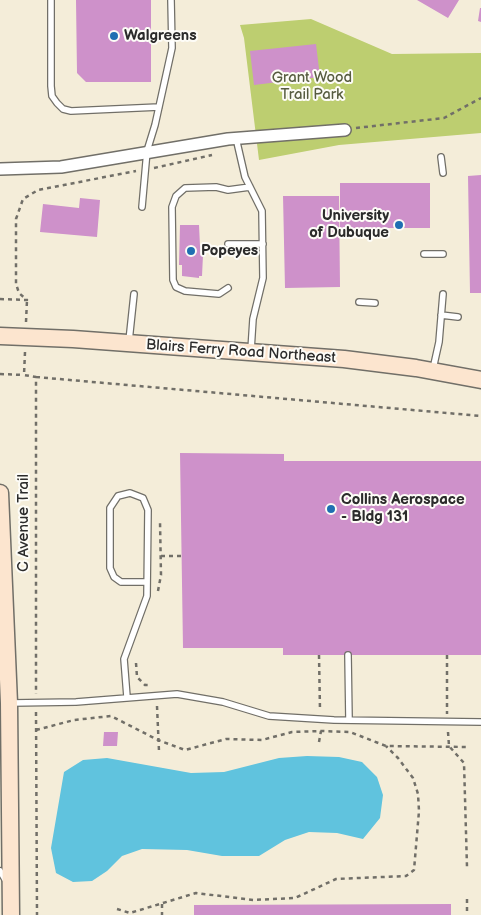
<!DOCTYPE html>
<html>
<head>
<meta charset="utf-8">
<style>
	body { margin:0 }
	canvas { display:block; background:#f4edd9 }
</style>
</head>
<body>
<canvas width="481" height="915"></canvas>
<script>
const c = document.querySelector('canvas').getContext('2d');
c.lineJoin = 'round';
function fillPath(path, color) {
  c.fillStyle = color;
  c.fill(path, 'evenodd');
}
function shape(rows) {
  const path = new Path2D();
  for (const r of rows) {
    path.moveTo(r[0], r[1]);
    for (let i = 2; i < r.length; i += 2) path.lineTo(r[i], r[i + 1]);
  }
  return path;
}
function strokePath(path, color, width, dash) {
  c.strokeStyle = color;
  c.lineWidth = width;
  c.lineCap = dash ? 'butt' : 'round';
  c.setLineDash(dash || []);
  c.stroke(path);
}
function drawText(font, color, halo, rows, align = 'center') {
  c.font = font + ' "Balsamiq Sans",sans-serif';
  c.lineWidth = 4;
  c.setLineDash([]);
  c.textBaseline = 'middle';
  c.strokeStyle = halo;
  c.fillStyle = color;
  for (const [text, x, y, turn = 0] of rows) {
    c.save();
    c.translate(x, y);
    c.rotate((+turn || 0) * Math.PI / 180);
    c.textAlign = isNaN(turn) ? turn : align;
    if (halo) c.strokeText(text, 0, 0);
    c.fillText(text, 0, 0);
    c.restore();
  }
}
fillPath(shape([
	[311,19,392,54,481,53,481,133,339,145,259,160,244,38,240,25]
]), '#bdce70');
fillPath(shape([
	[307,756,339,757,362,762,377,777,383,795,380,818,363,839,337,833,309,832,285,840,259,856,222,856,187,850,142,849,122,856,107,871,92,881,73,882,56,873,51,848,64,772,83,760,107,758,191,773,224,772,279,758]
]), '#60c3de');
fillPath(shape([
	[76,0,151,0,151,82,86,82,77,73],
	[417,0,459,0,448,18],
	[480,8,481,8,481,22,478,21],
	[316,44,320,77,254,85,250,51],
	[481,175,481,293,470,293,468,176],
	[340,183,430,183,430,228,340,228],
	[283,196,339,196,340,287,285,288],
	[80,198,100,200,97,237,40,232,43,204,79,208],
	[180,225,199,225,200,246,203,246,203,255,202,276,199,276,199,278,182,276,182,265,179,265],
	[180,453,284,454,284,461,481,461,481,655,283,655,283,648,183,648],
	[104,732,118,732,117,746,103,746],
	[451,904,451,915,194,915,194,905]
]), '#ce91ca');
const lane = shape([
	[51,0,51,86,52,96,57,103,63,109,71,111,159,107],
	[236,138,245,177,262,211,263,278,253,319,251,350],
	[441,157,443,173],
	[142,207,147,151,155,125,172,48,171,0],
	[228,244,263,244],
	[424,254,443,254],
	[228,288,219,294,185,291,176,287,173,280,172,207,176,196,185,188,216,187,228,190,250,187],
	[359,302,375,303],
	[441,315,458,317],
	[129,341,134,294],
	[433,369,439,342,443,294],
	[348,655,349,720],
	[127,697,124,659,147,596,148,510,143,498,130,493,118,496,110,508,110,568,114,577,121,582,147,582],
	[11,703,76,702,177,694,223,702,269,716,334,720,481,722],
	[0,871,6,881]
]);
const street = shape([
	[0,169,61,167,228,139,345,130]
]);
const secondary = shape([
	[0,336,73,339,344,359,416,368,481,380],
	[0,493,9,703,11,915]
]);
strokePath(lane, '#716f68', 8);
strokePath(street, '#716f68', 14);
strokePath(secondary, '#716f68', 19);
strokePath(shape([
	[356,128,444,118,481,98],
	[154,168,212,155],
	[0,299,27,300,19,293,16,284,16,219,23,199,38,190,136,171],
	[26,322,27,300],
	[25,352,24,375,36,377,36,694],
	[0,374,24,375],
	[36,377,481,416],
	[161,556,182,556],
	[158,591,161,575,160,521],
	[319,655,320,710],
	[447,655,447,714],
	[136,663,137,677,145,685,149,685],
	[157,706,159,751],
	[36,712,37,915],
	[36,730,74,720,111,716,158,740,185,750,226,739,262,740,292,732,321,731,350,732,386,746,468,747],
	[448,732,449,746,464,763,467,867],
	[319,742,321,731],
	[467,899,467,915],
	[162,904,162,915],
	[117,909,130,913,196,893,253,900,295,898,336,879,406,876,414,870,419,811,418,794,413,778,398,758,386,746]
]), '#716f68', 2.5, [4, 4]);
strokePath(lane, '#fff', 5.5);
strokePath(street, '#fff', 11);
strokePath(secondary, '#fce5cf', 16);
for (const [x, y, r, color] of [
	[114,36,5,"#1f6fb2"],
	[399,225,5,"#1f6fb2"],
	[191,251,5,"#1f6fb2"],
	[331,509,5,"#1f6fb2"]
]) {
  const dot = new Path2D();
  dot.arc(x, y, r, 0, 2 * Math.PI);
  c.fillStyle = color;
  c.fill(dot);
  strokePath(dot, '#fdfcf7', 2);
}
drawText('bold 15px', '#2b2b2b', '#fdfcf7', [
	["Walgreens",124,36],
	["University",389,216,"right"],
	["of Dubuque",389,233,"right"],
	["Popeyes",201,251],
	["Collins Aerospace",341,500],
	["- Bldg 131",341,517]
], 'left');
drawText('15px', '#575c40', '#fdfcf7', [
	["Grant Wood",312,78],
	["Trail Park",312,95]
]);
drawText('15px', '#2b2b2b', '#fdfcf7', [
	["Blairs Ferry Road Northeast",241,352,4],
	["C Avenue Trail",24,523,-90]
]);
</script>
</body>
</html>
